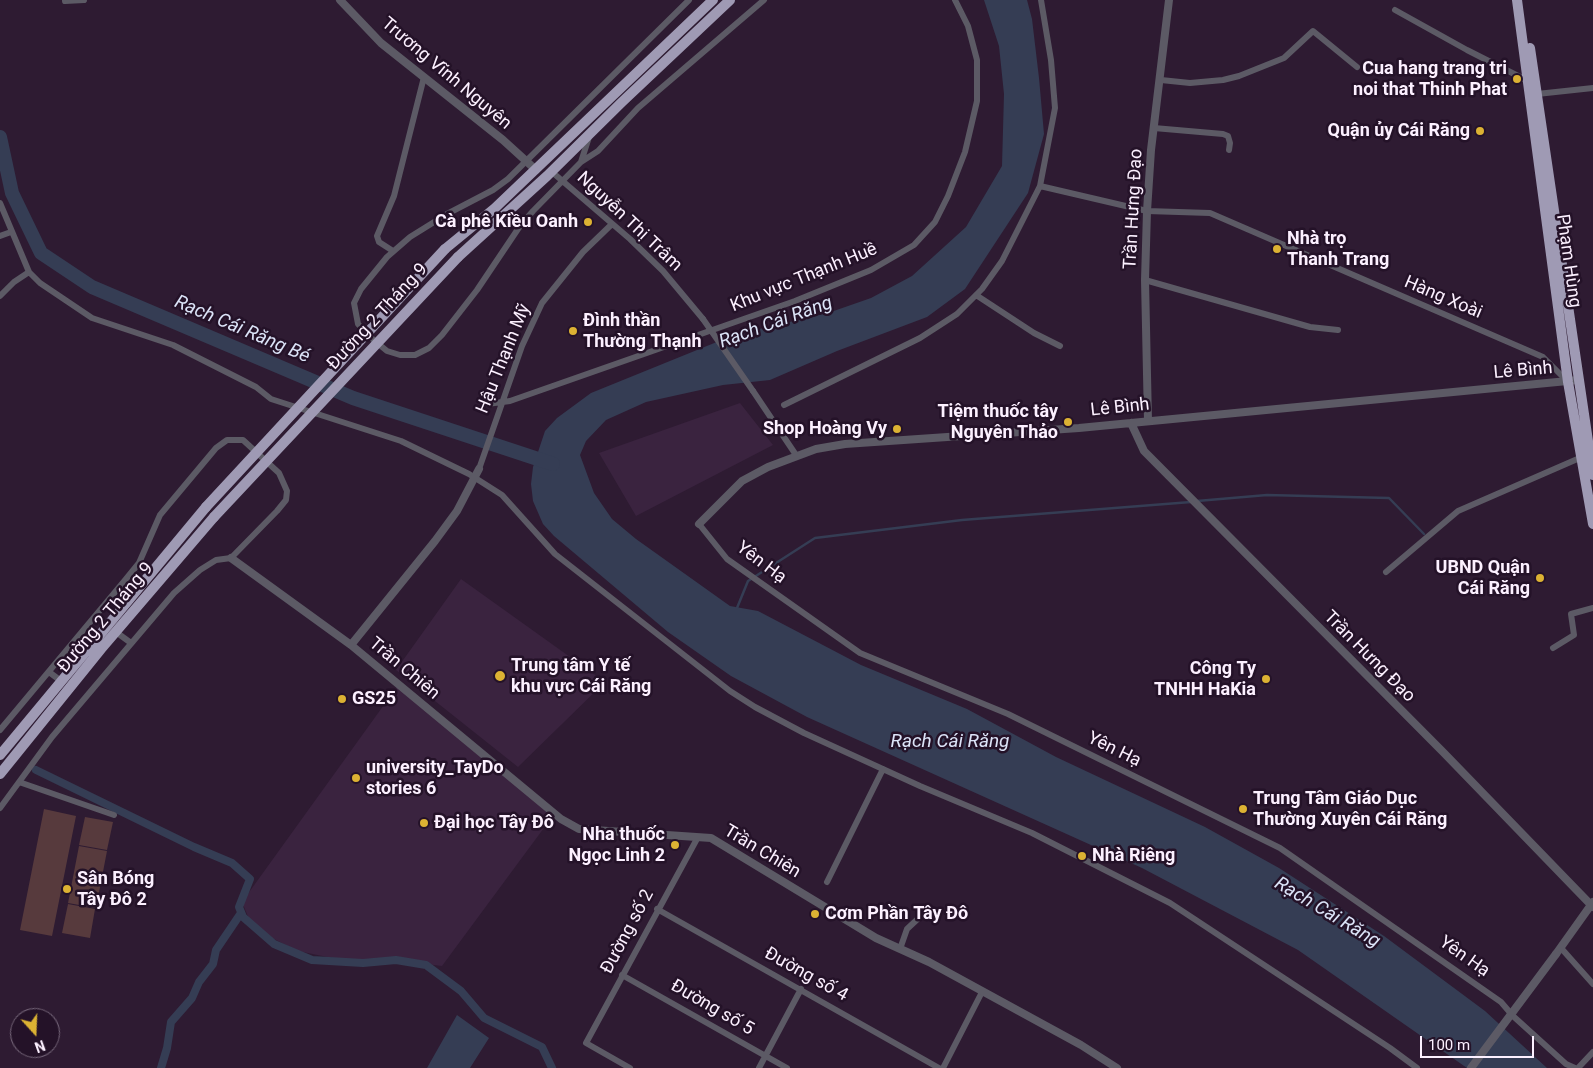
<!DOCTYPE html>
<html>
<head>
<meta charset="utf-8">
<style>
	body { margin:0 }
	#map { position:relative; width:1593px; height:1068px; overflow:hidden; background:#2e1b32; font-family:Roboto,sans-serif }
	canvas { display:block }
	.north { position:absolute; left:10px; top:1008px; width:50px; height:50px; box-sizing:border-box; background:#241228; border:1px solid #7a6b7e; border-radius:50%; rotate:160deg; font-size:14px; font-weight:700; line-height:20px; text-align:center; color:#fcf0ff }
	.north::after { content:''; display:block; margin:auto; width:18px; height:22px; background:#dcb233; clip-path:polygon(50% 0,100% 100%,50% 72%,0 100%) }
	.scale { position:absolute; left:1420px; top:1036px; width:114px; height:22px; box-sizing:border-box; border:2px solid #fcf0ff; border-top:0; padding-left:6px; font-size:15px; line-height:18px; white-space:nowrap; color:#fcf0ff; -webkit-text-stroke:4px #241228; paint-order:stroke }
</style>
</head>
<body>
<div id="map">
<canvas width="1593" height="1068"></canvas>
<div class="north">N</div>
<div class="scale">100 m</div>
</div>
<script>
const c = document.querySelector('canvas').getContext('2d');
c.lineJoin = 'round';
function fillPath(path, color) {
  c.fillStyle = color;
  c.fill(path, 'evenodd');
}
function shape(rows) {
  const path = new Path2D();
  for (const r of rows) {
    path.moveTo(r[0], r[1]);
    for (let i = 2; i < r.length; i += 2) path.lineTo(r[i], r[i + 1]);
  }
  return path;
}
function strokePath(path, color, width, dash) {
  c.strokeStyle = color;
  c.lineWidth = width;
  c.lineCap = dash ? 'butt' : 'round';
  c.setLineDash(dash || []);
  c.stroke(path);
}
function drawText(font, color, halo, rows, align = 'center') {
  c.font = font + ' Roboto,sans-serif';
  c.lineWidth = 5;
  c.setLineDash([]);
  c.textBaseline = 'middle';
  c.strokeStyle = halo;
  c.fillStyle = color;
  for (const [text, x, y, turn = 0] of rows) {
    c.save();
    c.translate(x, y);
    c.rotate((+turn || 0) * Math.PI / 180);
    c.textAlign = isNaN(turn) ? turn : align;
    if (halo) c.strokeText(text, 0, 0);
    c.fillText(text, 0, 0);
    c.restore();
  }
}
fillPath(shape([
	[740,403,773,445,636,516,599,453],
	[461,579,605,682,518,767,396,670],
	[399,684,555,813,442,966,384,959,337,959,298,951,272,938,249,919,242,902]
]), '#3a233f');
fillPath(shape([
	[44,809,76,816,52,936,20,930],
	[85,817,113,822,107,850,79,845],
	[79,846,107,851,96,908,68,903],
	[68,904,95,909,90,938,62,933]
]), '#573a3d');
fillPath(shape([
	[984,0,1027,0,1032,19,1039,78,1044,134,1028,193,965,289,927,317,837,351,770,380,723,385,646,402,606,420,586,441,580,455,594,493,612,519,636,539,730,606,758,611,861,665,967,709,1056,757,1205,827,1279,868,1384,936,1485,1011,1547,1068,1467,1068,1298,950,1142,868,807,717,731,676,668,632,554,536,543,524,533,501,531,484,533,467,545,431,557,418,591,393,734,335,828,313,871,298,912,276,966,227,1002,166,1004,94,999,46],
	[457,1015,489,1038,470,1068,427,1068]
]), '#353d54');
strokePath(shape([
	[1197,501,1267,495,1389,498,1424,534],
	[737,608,748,581,815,538,962,520,1191,502]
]), '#353d54', 2.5);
strokePath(shape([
	[36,770,194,847,232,863,250,879,239,907,243,917,274,944,312,960,363,963,396,960,426,965,461,991,484,1018,542,1047,552,1068],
	[161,1068,167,1048,171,1022,192,998,199,982,213,964,216,950,241,913]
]), '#353d54', 8);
strokePath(shape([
	[0,137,12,193,41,253,92,287,353,398,553,464]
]), '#353d54', 14);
strokePath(shape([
	[689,0,508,179,493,190,447,214,410,237,387,257,361,289,354,303,358,324,369,336,387,351,400,355,415,355,429,348,442,335,477,290,520,226,533,211,581,162,598,151,638,108,764,0],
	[65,1,84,0],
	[1395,10,1467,50,1528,81],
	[1161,80,1190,83,1223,80,1239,76,1284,58,1313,31,1357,67],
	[1537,94,1593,88],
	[1154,128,1223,134,1228,136,1230,143,1229,150],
	[581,162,589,137],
	[552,172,630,239,663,271,703,319],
	[1040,186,1147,211,1210,213,1543,357,1567,381],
	[0,203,29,272,40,283,92,318,173,345,256,387,271,399,401,441,469,474,502,495,555,554,730,691,755,707,804,733,920,786,1032,833,1170,903,1390,1048,1417,1068],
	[0,236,11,232],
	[393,251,379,242,377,236,394,196,424,77],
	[1145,280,1310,327,1338,330],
	[976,295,1034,333,1060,346],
	[0,296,14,282,29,272],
	[753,391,796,455],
	[487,404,510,401,795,301,871,270,914,245,935,222,948,196,965,152,977,101,977,60,968,26,955,0],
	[784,405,920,338,957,314,982,289,1002,261,1040,186,1055,108,1051,60,1041,0],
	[479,469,522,346,542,303,583,252,612,224],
	[699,524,727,559,860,653,1008,714,1280,848,1501,1002,1513,1016,1566,1064,1575,1068],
	[1386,572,1458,511,1582,457],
	[116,632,131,643],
	[1553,648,1574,635,1571,614,1593,608],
	[49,672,61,681],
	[0,730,126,579,139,563,160,515,216,448,227,440,243,440,279,473,287,491,286,500,277,511,231,558,216,560,200,570,174,593,52,737,0,808],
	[19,782,114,815],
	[827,882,883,769],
	[657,909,939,1068],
	[1561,948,1593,984],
	[900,949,907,929,922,915],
	[622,975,787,1068],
	[630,1068,586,1043,698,837],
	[759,1068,801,989],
	[943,1068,982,992],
	[1578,1068,1593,1052]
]), '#5c5a65', 6);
strokePath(shape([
	[340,0,381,43,503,140,536,170],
	[1148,421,1145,280,1147,211,1151,150,1169,0],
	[1131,423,1144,451,1444,753,1593,907],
	[479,469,457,511,435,541,351,645,561,819,579,829,711,838,876,938,929,962,1081,1045,1117,1068],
	[699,524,742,481,768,467,816,449,845,444,1079,428,1578,380],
	[231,558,351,645],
	[1556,954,1593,902]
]), '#5c5a65', 8);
strokePath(shape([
	[1517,0,1568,382,1593,524],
	[1530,48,1593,475],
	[445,249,495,208,713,0],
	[458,257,547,176,622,102,730,0],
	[0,755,206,507],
	[0,774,101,649,214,517]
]), '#9f9ab4', 10);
strokePath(shape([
	[703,319,753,391]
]), '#5c5a65', 6);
strokePath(shape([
	[1471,1068,1556,954]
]), '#5c5a65', 8);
strokePath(shape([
	[206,507,445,249],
	[214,517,458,257]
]), '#9f9ab4', 10);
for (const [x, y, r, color] of [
	[1517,79,5,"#dcb233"],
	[1480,131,5,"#dcb233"],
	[588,222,5,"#dcb233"],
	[1277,249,5,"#dcb233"],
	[573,331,5,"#dcb233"],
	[1068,422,5,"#dcb233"],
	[897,429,5,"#dcb233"],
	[1540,578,5,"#dcb233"],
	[500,676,6,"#dcb233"],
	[1266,679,5,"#dcb233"],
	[342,699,5,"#dcb233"],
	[356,778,5,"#dcb233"],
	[1243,809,5,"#dcb233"],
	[424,823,5,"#dcb233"],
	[675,845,5,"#dcb233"],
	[1082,856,5,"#dcb233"],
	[67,889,5,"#dcb233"],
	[815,914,5,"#dcb233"]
]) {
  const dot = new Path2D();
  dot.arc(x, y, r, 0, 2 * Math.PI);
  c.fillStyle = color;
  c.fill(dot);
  strokePath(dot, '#241228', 2);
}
drawText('bold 18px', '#fcf0ff', '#241228', [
	["Cua hang trang tri",1507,69,"right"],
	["noi that Thinh Phat",1507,90,"right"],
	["Quận ủy Cái Răng",1470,131,"right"],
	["Cà phê Kiều Oanh",578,222,"right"],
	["Nhà trọ",1287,239],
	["Thanh Trang",1287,260],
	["Đình thần",583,321],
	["Thường Thạnh",583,342],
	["Tiệm thuốc tây",1058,412,"right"],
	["Nguyên Thảo",1058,433,"right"],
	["Shop Hoàng Vy",887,429,"right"],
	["UBND Quận",1530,568,"right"],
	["Cái Răng",1530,589,"right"],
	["Trung tâm Y tế",511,666],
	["khu vực Cái Răng",511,687],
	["Công Ty",1256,669,"right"],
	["TNHH HaKia",1256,690,"right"],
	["GS25",352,699],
	["university_TayDo",366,768],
	["stories 6",366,789],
	["Trung Tâm Giáo Dục",1253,799],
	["Thường Xuyên Cái Răng",1253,820],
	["Đại học Tây Đô",434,823],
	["Nha thuốc",665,835,"right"],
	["Ngọc Linh 2",665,856,"right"],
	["Nhà Riêng",1092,856],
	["Sân Bóng",77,879],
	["Tây Đô 2",77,900],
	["Cơm Phần Tây Đô",825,914]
], 'left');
drawText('18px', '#fcf0ff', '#241228', [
	["Trương Vĩnh Nguyên",446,74,40],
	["Trần Hưng Đạo",1134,209,-87],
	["Nguyễn Thị Trâm",629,222,43],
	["Phạm Hùng",1568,261,82],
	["Khu vực Thạnh Huề",804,278,-22],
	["Hàng Xoài",1443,298,23],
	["Đường 2 Tháng 9",378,317,-47],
	["Hậu Thạnh Mỹ",504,359,-68],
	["Lê Bình",1523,371,-5],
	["Lê Bình",1120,408,-6],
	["Yên Hạ",761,563,37],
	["Đường 2 Tháng 9",106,618,-50],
	["Trần Hưng Đạo",1369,657,45],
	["Trần Chiên",404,669,40],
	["Yên Hạ",1114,750,26],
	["Trần Chiên",762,852,31],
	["Đường số 2",628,932,-62],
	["Yên Hạ",1464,957,35],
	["Đường số 4",806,975,29],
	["Đường số 5",712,1008,30]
]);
drawText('italic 19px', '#dce4f8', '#241228', [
	["Rạch Cái Răng",776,323,-20],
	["Rạch Cái Răng Bé",242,330,23],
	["Rạch Cái Răng",950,742],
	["Rạch Cái Răng",1327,913,31]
]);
</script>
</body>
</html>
